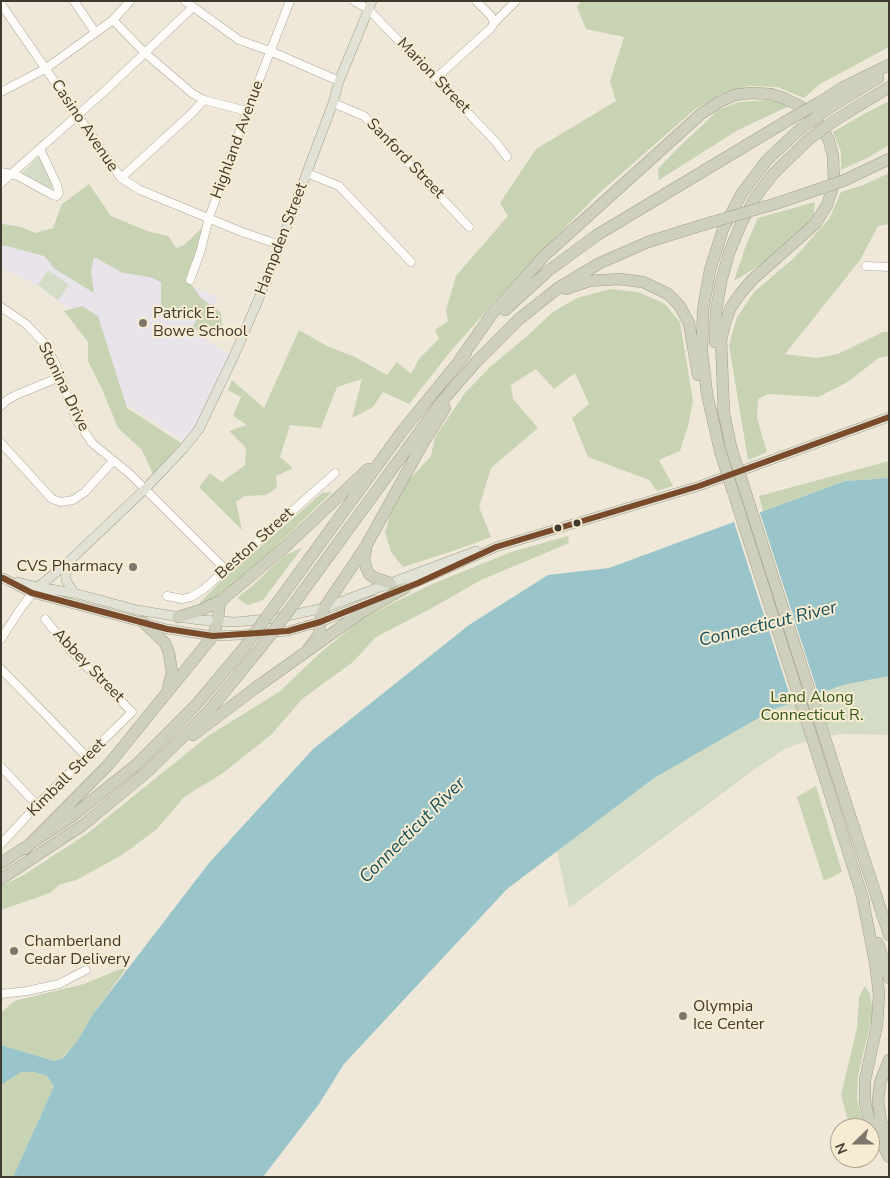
<!DOCTYPE html>
<html>
<head>
<meta charset="utf-8">
<style>
	body { margin:0 }
	#map { position:relative; width:890px; height:1178px; overflow:hidden; background:#efe8d9; font-family:"Nunito Sans",sans-serif }
	canvas { display:block }
	.frame { position:absolute; inset:0; border:2px solid #3f3a30; pointer-events:none }
	.north { position:absolute; left:830px; top:1118px; width:50px; height:50px; box-sizing:border-box; background:#f7ecd1; border:1px solid #ada591; border-radius:50%; rotate:248deg; font-size:14px; font-weight:700; line-height:20px; text-align:center; color:#3f3a30 }
	.north::after { content:''; display:block; margin:auto; width:18px; height:22px; background:#7d776b; clip-path:polygon(50% 0,100% 100%,50% 72%,0 100%) }
</style>
</head>
<body>
<div id="map">
<canvas width="890" height="1178"></canvas>
<div class="frame"></div>
<div class="north">N</div>
</div>
<script>
const c = document.querySelector('canvas').getContext('2d');
c.lineJoin = 'round';
function fillPath(path, color) {
  c.fillStyle = color;
  c.fill(path, 'evenodd');
}
function shape(rows) {
  const path = new Path2D();
  for (const r of rows) {
    path.moveTo(r[0], r[1]);
    for (let i = 2; i < r.length; i += 2) path.lineTo(r[i], r[i + 1]);
  }
  return path;
}
function strokePath(path, color, width, dash) {
  c.strokeStyle = color;
  c.lineWidth = width;
  c.lineCap = dash ? 'butt' : 'round';
  c.setLineDash(dash || []);
  c.stroke(path);
}
function drawText(font, color, halo, rows, align = 'center') {
  c.font = font + ' "Nunito Sans",sans-serif';
  c.lineWidth = 4;
  c.setLineDash([]);
  c.textBaseline = 'middle';
  c.strokeStyle = halo;
  c.fillStyle = color;
  for (const [text, x, y, turn = 0] of rows) {
    c.save();
    c.translate(x, y);
    c.rotate((+turn || 0) * Math.PI / 180);
    c.textAlign = isNaN(turn) ? turn : align;
    if (halo) c.strokeText(text, 0, 0);
    c.fillText(text, 0, 0);
    c.restore();
  }
}
fillPath(shape([
	[1,221,18,227,58,249,82,227,179,282,218,296,201,337,230,354,194,428,183,441,118,399,92,341,70,310,32,282,1,268]
]), '#e8e4e9');
fillPath(shape([
	[40,155,53,187,49,190,21,174],
	[48,270,69,285,58,300,38,285],
	[889,676,889,735,841,734,808,740,785,749,755,769,569,908,557,851,753,698,843,685]
]), '#d5dcc5');
fillPath(shape([
	[581,1,889,1,889,47,820,84,804,98,777,87,749,86,721,94,694,110,597,195,551,242,495,301,451,351,409,404,383,392,373,407,352,418,362,379,337,387,321,428,290,425,280,457,293,468,276,476,277,488,266,495,245,496,236,502,242,530,199,487,210,473,222,482,245,465,246,448,229,431,247,425,233,416,241,397,228,390,232,380,264,408,299,330,329,347,355,357,387,375,397,362,411,374,419,359,439,339,435,330,448,321,446,310,456,276,508,216,500,203,536,149,616,101,610,81,624,37,586,29,577,7],
	[769,100,789,106,738,130,659,180,658,169,674,152,718,110,739,102],
	[889,101,889,145,869,157,841,170,841,152,833,132,862,115],
	[889,173,889,224,878,226,860,260,785,354,817,358,838,354,883,332,889,332,889,356,879,358,846,383,818,397,768,394,758,399,757,418,767,452,748,460,729,345,737,317,754,292,794,258,829,219,841,192,863,185],
	[89,184,111,216,147,231,168,236,176,248,184,245,203,227,199,244,187,278,201,298,221,313,222,329,211,337,192,328,200,314,181,306,174,314,161,305,161,282,150,277,123,273,94,257,91,271,94,293,55,269,44,256,7,246,1,246,1,222,3,224,21,227,35,233,53,228,62,204],
	[815,202,813,221,768,260,734,281,745,248,758,218],
	[610,289,638,292,665,304,680,322,693,401,688,426,680,451,659,460,673,486,657,491,649,480,588,457,572,418,589,404,575,373,554,389,536,369,511,385,513,399,538,428,491,468,479,507,491,537,456,550,403,567,391,552,385,533,391,512,406,483,431,456,435,437,465,393,490,367,526,337,553,312,577,298],
	[82,306,98,316,127,408,181,443,153,474,142,450,118,428,102,389,88,361,88,342,64,311],
	[889,461,889,478,845,481,763,511,759,496],
	[332,492,252,570,217,596,197,606,220,582,322,493],
	[568,536,569,543,481,580,432,608,376,637,353,662,302,699,272,734,223,773,184,797,157,829,122,855,76,880,59,885,50,893,1,910,1,886,24,875,88,833,208,736,279,692,320,653,363,618,430,585,511,552],
	[302,548,263,600,248,605,237,598,252,586,285,555],
	[816,786,842,872,824,881,797,797],
	[128,966,93,1014,78,1040,62,1058,54,1061,1,1045,1,1013,14,1001,84,984],
	[865,986,870,994,873,1013,858,1075,857,1099,865,1128,850,1128,841,1095,857,1028,859,997],
	[21,1072,33,1072,47,1076,54,1086,13,1177,1,1177,1,1085]
]), '#c7d3b3');
fillPath(shape([
	[889,478,889,676,843,685,774,709,654,778,507,889,344,1064,319,1104,263,1177,13,1177,54,1086,47,1076,33,1072,21,1072,1,1085,1,1045,54,1061,63,1058,78,1040,93,1014,209,863,313,749,469,625,548,575,609,568,845,481]
]), '#99c5ca');
fillPath(shape([
	[759,510,819,696,793,705,733,519]
]), '#efe8d9');
const minor = shape([
	[74,1,95,32],
	[185,1,239,40,270,51,339,81],
	[354,1,368,9,495,141,507,157],
	[476,1,491,16,494,23],
	[1,4,121,178,140,190,242,232,280,245],
	[113,20,145,53,193,94,204,100,247,111],
	[435,79,491,28,494,23,516,1],
	[1,92,45,69,113,20,130,1],
	[333,103,364,116,469,227],
	[1,172,18,176,53,195,57,196,59,193,57,185,40,149],
	[307,173,339,186,411,262],
	[121,178,191,114,204,100],
	[1,183,107,89,193,7],
	[866,266,889,267],
	[190,280,200,253,209,218,247,111,290,1],
	[1,307,26,324,45,344,55,363,76,419,92,443,130,474,226,570],
	[1,406,7,400,16,395,60,377],
	[1,443,52,499,61,502,73,500,85,492,113,461],
	[167,596,182,599,191,597,204,589,335,473],
	[1,639,21,608,35,590],
	[1,669,87,757],
	[1,767,37,805],
	[1,844,37,805,132,712,70,650,45,619],
	[1,994,27,991,59,984,86,970]
]);
const major = shape([
	[65,565,66,580,74,593],
	[3,578,32,593,167,629,213,636,242,635,288,631,320,622,375,600],
	[18,582,38,587,74,593,137,610,199,620,235,622,277,618,324,608,476,551],
	[38,587,65,565,145,489,184,448,199,429,234,356,265,284,333,103,339,81,372,1],
	[401,589,496,547,699,486,889,417]
]);
const highway = shape([
	[820,102,842,88,889,65],
	[826,110,878,78],
	[834,121,889,87],
	[845,180,889,159],
	[778,203,825,187],
	[566,289,589,281,619,279,643,282,668,294,679,305,689,323,698,375],
	[505,310,548,271,597,235,790,119],
	[715,342,716,312,721,282,729,253,741,224,755,198,773,174,809,139],
	[461,358,492,314,545,255,701,114,719,102,735,95,750,93,771,94,786,99,800,106,811,115,821,126,829,141,833,156,834,183,827,205,815,224,752,280,740,294,731,307,725,323,721,340,724,413],
	[723,408,731,447],
	[720,451,707,394,702,352,703,310,710,270,723,229,742,193,767,160,800,129],
	[366,550,364,558,366,567,369,574,375,578,390,583],
	[293,605,442,401,476,362,518,320,558,288,600,263,648,242,699,226],
	[274,607,403,430,466,353],
	[178,617,201,610,222,600],
	[143,622,165,643,169,653,172,672,168,689],
	[306,652,319,635,320,622,324,608,366,546,423,443,445,408],
	[193,735,254,689,362,612,405,588],
	[842,791,889,935],
	[830,794,864,902],
	[25,849,109,764,213,636,218,621,219,606,222,600,285,547,368,469],
	[1,863,71,817,136,765,195,706,243,649],
	[1,879,83,825,147,772,207,713,262,646],
	[862,896,875,962,879,994,877,1025,865,1080,865,1102,870,1122,889,1157],
	[878,943,889,978],
	[889,1060,880,1083,878,1101,881,1122,889,1140]
]);
strokePath(minor, '#aba69b', 9);
strokePath(major, '#a1a087', 10);
strokePath(highway, '#a1a087', 12);
strokePath(minor, '#fdfcf9', 8);
strokePath(major, '#e1e1d5', 9);
strokePath(highway, '#cecfbd', 11);
const highwayBridge = shape([
	[790,119,820,102],
	[800,129,826,110],
	[809,139,834,121],
	[825,187,845,180],
	[699,226,778,203],
	[731,447,842,791],
	[720,451,830,794],
	[262,646,293,605],
	[243,649,274,607]
]);
strokePath(highwayBridge, '#a1a087', 12, []);
strokePath(highwayBridge, '#cecfbd', 11);
strokePath(shape([
	[3,578,32,593,167,629,213,636,288,631,320,622,418,583,496,547,699,486,889,417]
]), '#7a4b2a', 6);
for (const [x, y, r, color] of [
	[143,323,5,"#7d776b"],
	[577,523,4.5,"#3f3a30"],
	[558,528,4.5,"#3f3a30"],
	[133,567,5,"#7d776b"],
	[14,951,5,"#7d776b"],
	[683,1016,5,"#7d776b"]
]) {
  const dot = new Path2D();
  dot.arc(x, y, r, 0, 2 * Math.PI);
  c.fillStyle = color;
  c.fill(dot);
  strokePath(dot, '#f7ecd1', 2);
}
drawText('16px', '#3f3a30', '#f7ecd1', [
	["Marion Street",433,76,46],
	["Casino Avenue",84,126,56],
	["Highland Avenue",238,140,-70],
	["Sanford Street",405,159,46],
	["Hampden Street",282,239,-69],
	["Stonina Drive",63,387,64],
	["Beston Street",255,544,-42],
	["Abbey Street",88,666,46],
	["Kimball Street",67,778,-45]
]);
drawText('16px', '#3f3a30', '#f7ecd1', [
	["Patrick E.",153,314],
	["Bowe School",153,332],
	["CVS Pharmacy",123,567,"right"],
	["Chamberland",24,942],
	["Cedar Delivery",24,960],
	["Olympia",693,1007],
	["Ice Center",693,1025]
], 'left');
drawText('16px', '#355717', '#f7ecd1', [
	["Land Along",812,698],
	["Connecticut R.",812,716]
]);
drawText('italic 18px', '#164f5a', '#f7ecd1', [
	["Connecticut River",768,625,-14],
	["Connecticut River",413,831,-45]
]);
</script>
</body>
</html>
